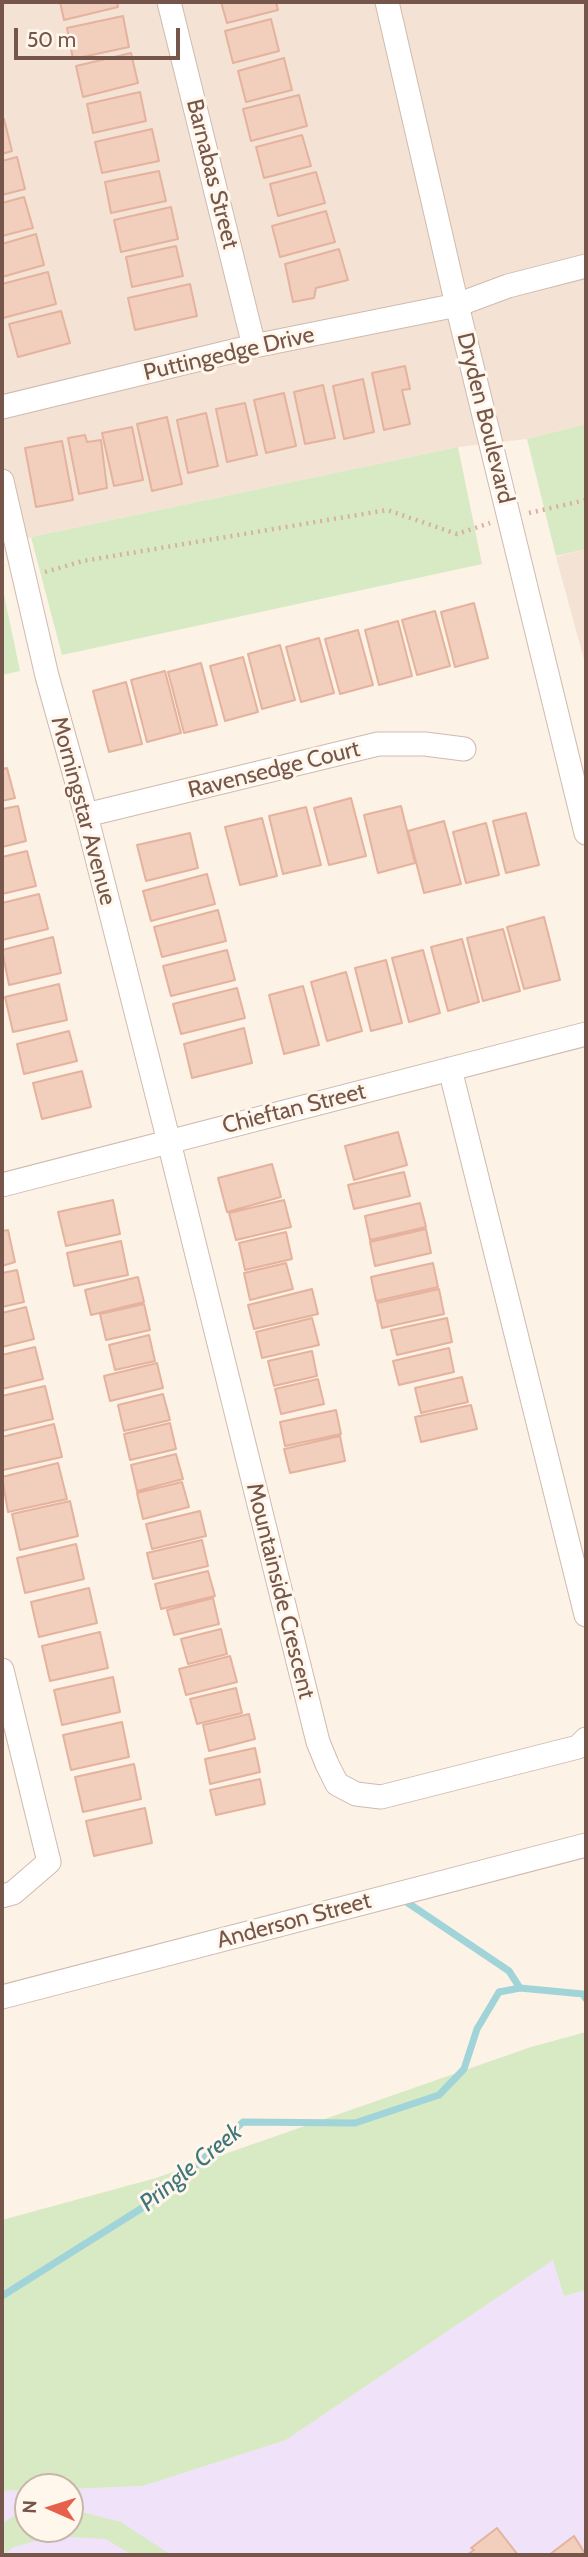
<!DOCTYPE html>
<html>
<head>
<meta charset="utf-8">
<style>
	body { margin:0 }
	#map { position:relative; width:588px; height:2557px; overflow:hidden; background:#fcf2e6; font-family:Cabin,sans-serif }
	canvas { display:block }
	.frame { position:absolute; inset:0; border:4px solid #76564a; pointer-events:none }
	.north { position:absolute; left:14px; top:2473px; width:70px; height:70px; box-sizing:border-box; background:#fff6ec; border:2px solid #c8b6ab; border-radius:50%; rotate:273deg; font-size:19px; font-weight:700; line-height:28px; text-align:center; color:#76564a }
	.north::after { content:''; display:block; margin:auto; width:24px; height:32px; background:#e7604b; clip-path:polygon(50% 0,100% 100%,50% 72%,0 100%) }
	.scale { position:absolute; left:14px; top:28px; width:166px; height:32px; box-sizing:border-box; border:4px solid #76564a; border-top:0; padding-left:9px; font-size:21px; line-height:24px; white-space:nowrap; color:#76564a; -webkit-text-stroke:5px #fff6ec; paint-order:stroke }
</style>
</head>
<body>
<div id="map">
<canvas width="588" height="2557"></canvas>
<div class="frame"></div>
<div class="north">N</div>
<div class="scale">50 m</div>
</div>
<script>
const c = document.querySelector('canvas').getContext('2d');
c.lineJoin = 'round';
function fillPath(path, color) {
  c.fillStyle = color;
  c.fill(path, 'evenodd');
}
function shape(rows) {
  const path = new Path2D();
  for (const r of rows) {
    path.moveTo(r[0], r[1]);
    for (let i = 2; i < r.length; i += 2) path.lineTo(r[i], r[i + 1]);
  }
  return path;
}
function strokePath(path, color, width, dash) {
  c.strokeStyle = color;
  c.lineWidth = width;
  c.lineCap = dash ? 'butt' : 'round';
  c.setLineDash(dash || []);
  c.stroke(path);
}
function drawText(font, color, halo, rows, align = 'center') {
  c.font = font + ' Cabin,sans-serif';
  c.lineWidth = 6;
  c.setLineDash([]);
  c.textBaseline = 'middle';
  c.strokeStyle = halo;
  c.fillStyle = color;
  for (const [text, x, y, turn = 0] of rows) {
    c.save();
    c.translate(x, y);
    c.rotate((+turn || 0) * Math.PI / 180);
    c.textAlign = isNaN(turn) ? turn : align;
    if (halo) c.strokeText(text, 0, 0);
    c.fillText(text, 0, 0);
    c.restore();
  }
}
fillPath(shape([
	[2,2,586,2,586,424,527,439,458,447,31,537,2,547],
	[586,549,586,667,556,557]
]), '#f4e3d4');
fillPath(shape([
	[554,2259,564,2296,586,2290,586,2555,2,2555,2,2491,28,2490,28,2529,70,2529,70,2489,143,2486,286,2440]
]), '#efe2f9');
fillPath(shape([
	[586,424,586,549,556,556,527,439],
	[458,447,482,564,62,655,31,537],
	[2,585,20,671,2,675],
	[586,2032,586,2290,564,2296,553,2260,286,2440,143,2486,70,2489,70,2487,28,2487,28,2490,2,2491,2,2220,156,2178,531,2047],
	[70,2509,121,2522,171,2555,132,2555,106,2539,52,2536,14,2547,2,2555,2,2524,14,2516,28,2514,28,2529,70,2529]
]), '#d7eac4');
strokePath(shape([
	[405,1901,509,1971,520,1988],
	[2,2296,166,2193,243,2122,355,2123,439,2095,464,2069,477,2029,499,1992,520,1988,583,1994,586,1999]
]), '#a0d4d8', 7);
const building = shape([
	[60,2,117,2,118,7,64,20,60,2],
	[221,2,276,2,278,10,227,23,221,2],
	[123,16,129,47,73,59,67,28,123,16],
	[271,19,279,51,233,63,225,31,271,19],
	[131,53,138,83,83,97,76,66,131,53],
	[284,58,292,90,246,102,238,71,284,58],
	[140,92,146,121,93,133,87,104,140,92],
	[299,95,307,126,251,141,243,109,299,95],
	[4,119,12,151,2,154,2,120,4,119],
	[152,129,159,161,102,173,95,142,152,129],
	[302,135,311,166,264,178,256,147,302,135],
	[17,157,25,189,2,195,2,161,17,157],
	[159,171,166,201,111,213,105,182,159,171],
	[316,172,325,203,278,216,270,184,316,172],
	[24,197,33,228,2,236,2,203,24,197],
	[171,207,178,239,121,252,114,220,171,207],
	[326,211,335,242,280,257,272,226,326,211],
	[36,234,44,265,2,277,2,244,36,234],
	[176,246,183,276,132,287,126,257,176,246],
	[339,249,348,280,316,288,314,298,293,302,285,264,339,249],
	[48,272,56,304,3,318,2,284,48,272],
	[190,284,197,316,135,330,128,298,190,284],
	[61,311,70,343,18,357,9,324,61,311],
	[405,366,410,389,402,390,410,424,384,430,372,373,405,366],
	[363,379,374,432,344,439,333,386,363,379],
	[323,385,335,438,305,444,294,392,323,385],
	[284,393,296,446,266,453,254,400,284,393],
	[245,403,257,455,227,462,216,409,245,403],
	[206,413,218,466,188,473,177,420,206,413],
	[167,417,182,484,152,491,137,424,167,417],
	[132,427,143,480,114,486,102,433,132,427],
	[85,435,87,442,101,440,107,488,79,494,68,438,85,435],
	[62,441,73,500,36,507,25,448,62,441],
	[474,603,488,658,455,667,441,612,474,603],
	[435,611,450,666,417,675,402,620,435,611],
	[398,621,412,676,379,685,365,630,398,621],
	[358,630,373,685,340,694,325,639,358,630],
	[319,638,334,693,301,702,286,647,319,638],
	[280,645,295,700,262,709,248,654,280,645],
	[243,657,258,712,225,721,210,666,243,657],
	[201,663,217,725,184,733,168,672,201,663],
	[165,671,181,733,147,742,131,680,165,671],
	[126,682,142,744,109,752,93,691,126,682],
	[7,768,15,798,2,801,2,769,7,768],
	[351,798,366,856,329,865,314,808,351,798],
	[18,806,26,841,2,847,2,809,18,806],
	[401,806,415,863,378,873,364,815,401,806],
	[306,807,321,865,283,874,269,816,306,807],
	[526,813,539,865,506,873,493,821,526,813],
	[262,818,277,876,240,885,225,827,262,818],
	[444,821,461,884,424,893,408,831,444,821],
	[486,823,499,875,466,883,453,832,486,823],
	[190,833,198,868,146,881,137,845,190,833],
	[27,851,36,886,2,894,2,857,27,851],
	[207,874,215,904,151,921,143,891,207,874],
	[39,894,48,929,2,940,2,903,39,894],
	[218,910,226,941,162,957,154,927,218,910],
	[544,917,560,980,524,989,507,927,544,917],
	[503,929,520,991,483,1001,467,938,503,929],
	[53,937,61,973,9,985,2,950,53,937],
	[462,939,479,1002,448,1011,431,947,462,939],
	[227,950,235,980,171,996,163,966,227,950],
	[423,950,440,1013,409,1022,392,958,423,950],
	[386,960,402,1023,371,1031,355,968,386,960],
	[346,972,362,1031,327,1041,311,982,346,972],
	[59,984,67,1020,13,1032,5,997,59,984],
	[303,986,319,1045,284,1054,269,995,303,986],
	[237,988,245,1018,181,1034,173,1004,237,988],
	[244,1028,252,1063,192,1078,184,1044,244,1028],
	[69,1031,77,1061,24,1074,17,1044,69,1031],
	[82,1071,91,1107,42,1119,33,1083,82,1071],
	[398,1132,407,1165,354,1180,345,1146,398,1132],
	[272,1164,281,1197,227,1212,218,1178,272,1164],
	[404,1172,410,1196,354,1209,348,1185,404,1172],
	[113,1200,120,1234,66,1246,58,1212,113,1200],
	[284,1200,291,1227,236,1240,229,1213,284,1200],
	[420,1203,426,1227,370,1240,365,1216,420,1203],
	[426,1229,431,1253,375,1266,370,1242,426,1229],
	[8,1230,15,1262,2,1266,2,1231,8,1230],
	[286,1232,292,1259,245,1270,239,1243,286,1232],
	[121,1241,128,1275,74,1286,67,1253,121,1241],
	[286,1263,293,1289,250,1300,244,1273,286,1263],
	[433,1263,438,1287,376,1301,371,1277,433,1263],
	[17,1270,24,1302,2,1307,2,1273,17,1270],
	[138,1277,144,1302,91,1315,85,1290,138,1277],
	[312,1289,318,1314,254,1329,248,1305,312,1289],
	[439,1289,444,1314,382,1328,377,1303,439,1289],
	[144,1304,150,1330,106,1340,100,1314,144,1304],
	[26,1307,34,1339,2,1347,2,1313,26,1307],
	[312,1318,319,1345,262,1358,256,1332,312,1318],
	[447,1318,452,1342,397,1355,391,1330,447,1318],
	[149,1335,155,1361,115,1370,109,1345,149,1335],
	[35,1347,43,1379,2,1389,2,1355,35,1347],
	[449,1348,454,1372,399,1385,393,1361,449,1348],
	[312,1351,317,1376,274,1386,268,1361,312,1351],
	[157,1363,163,1388,110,1401,104,1376,157,1363],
	[462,1377,468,1402,421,1413,415,1388,462,1377],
	[318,1379,324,1404,281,1414,275,1389,318,1379],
	[45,1386,53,1419,2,1431,2,1396,45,1386],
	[163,1394,170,1420,124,1431,118,1405,163,1394],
	[471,1405,477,1429,421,1442,415,1417,471,1405],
	[336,1410,341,1434,285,1446,280,1422,336,1410],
	[170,1423,176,1449,130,1460,124,1434,170,1423],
	[54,1424,62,1457,3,1470,2,1437,54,1424],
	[340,1436,345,1461,290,1473,284,1449,340,1436],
	[176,1454,183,1479,137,1491,131,1465,176,1454],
	[58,1463,67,1499,8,1512,2,1477,58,1463],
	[182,1482,189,1507,143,1519,137,1493,182,1482],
	[70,1501,78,1536,20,1550,12,1514,70,1501],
	[200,1511,206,1536,152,1549,146,1524,200,1511],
	[202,1540,208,1566,153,1579,147,1553,202,1540],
	[76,1544,84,1579,25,1593,17,1558,76,1544],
	[208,1571,215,1596,161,1609,155,1584,208,1571],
	[89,1588,97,1623,39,1637,31,1602,89,1588],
	[213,1598,219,1624,174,1635,167,1610,213,1598],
	[221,1629,227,1654,188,1664,181,1639,221,1629],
	[100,1632,108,1668,50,1681,42,1646,100,1632],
	[230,1656,237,1682,186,1695,179,1669,230,1656],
	[113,1677,120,1712,62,1725,54,1690,113,1677],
	[236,1688,242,1713,197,1724,190,1699,236,1688],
	[249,1714,255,1739,209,1751,203,1725,249,1714],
	[122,1722,129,1757,71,1770,63,1735,122,1722],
	[255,1748,260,1772,210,1784,205,1759,255,1748],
	[134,1764,141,1799,83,1812,75,1777,134,1764],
	[260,1779,265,1804,216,1815,210,1790,260,1779],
	[145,1808,152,1843,94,1856,86,1821,145,1808],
	[497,2528,518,2555,467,2555,474,2550,471,2548,497,2528],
	[574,2536,586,2555,549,2555,574,2536]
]);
fillPath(building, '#f2cebd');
strokePath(building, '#e5b29d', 2);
const minor = shape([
	[169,2,254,346],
	[387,2,457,305,586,833],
	[2,407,254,346,457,305,508,286,586,266],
	[2,481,47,676,86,815,169,1142,318,1742,327,1764,337,1784,356,1794,381,1797,578,1747,586,1739],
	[86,815,378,744,425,744,464,749],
	[450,1069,586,1615],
	[2,1185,586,1034],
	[2,1670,49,1862,13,1893,2,1896],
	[2,1997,586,1845]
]);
strokePath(minor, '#d0baae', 25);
strokePath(shape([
	[529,513,586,500],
	[45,572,83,561,387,510,457,534,490,523]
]), '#d7b1a0', 4.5, [2, 5]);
strokePath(minor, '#fff', 23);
drawText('23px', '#76564a', '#fff6ec', [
	["Barnabas Street",212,174,76],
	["Puttingedge Drive",229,354,-13],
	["Dryden Boulevard",485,418,76],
	["Ravensedge Court",274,770,-14],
	["Morningstar Avenue",83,811,75],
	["Chieftan Street",294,1109,-14],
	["Mountainside Crescent",280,1591,76],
	["Anderson Street",294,1921,-15]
]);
drawText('italic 24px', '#3e767c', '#fff6ec', [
	["Pringle Creek",191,2168,-39]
]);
</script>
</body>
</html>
